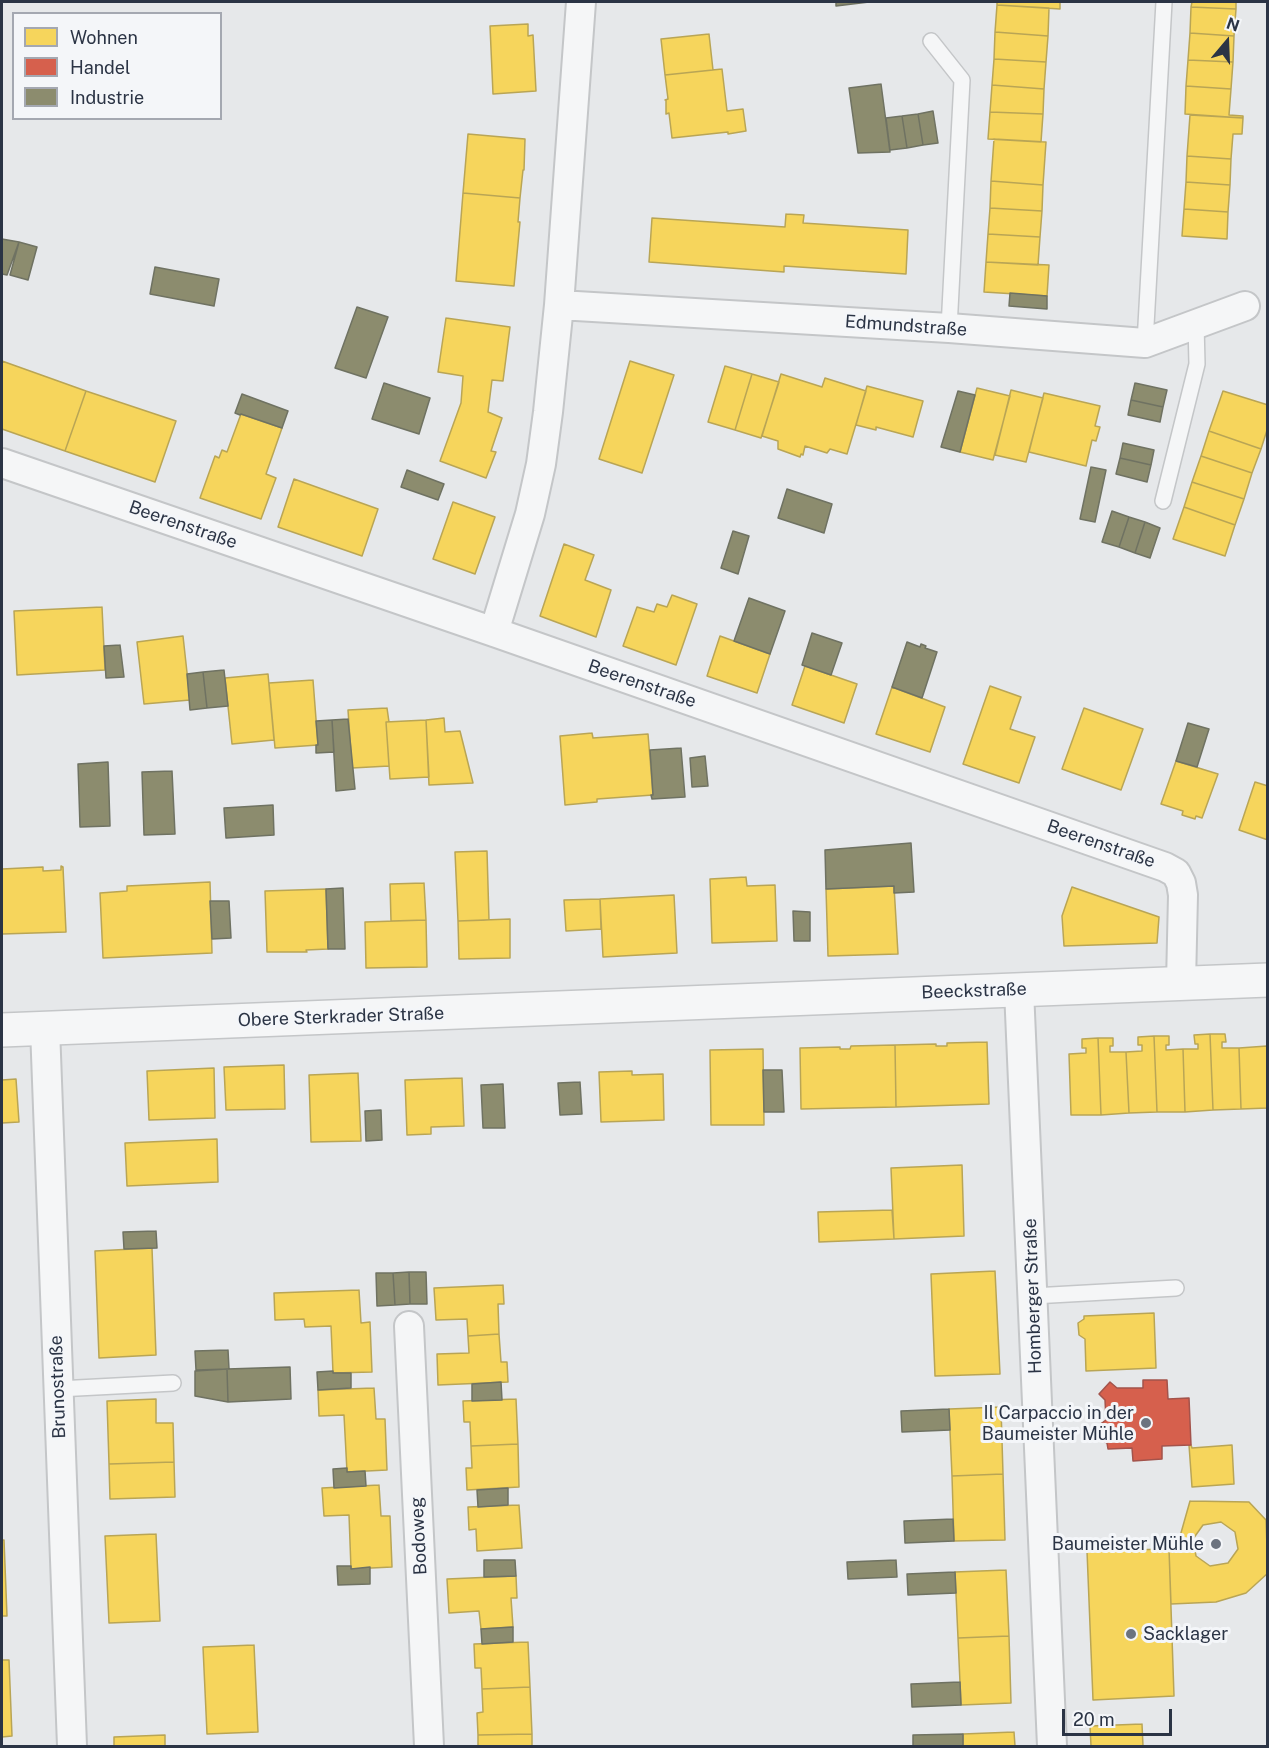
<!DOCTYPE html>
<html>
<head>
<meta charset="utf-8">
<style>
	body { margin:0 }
	#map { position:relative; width:1269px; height:1748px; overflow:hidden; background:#e6e8ea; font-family:"Public Sans",sans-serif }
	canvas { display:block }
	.frame { position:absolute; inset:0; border:3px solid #2b3445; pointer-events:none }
	.legend { position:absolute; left:12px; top:12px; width:210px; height:108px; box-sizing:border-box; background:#f4f6f9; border:2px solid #a4a8b1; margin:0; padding:8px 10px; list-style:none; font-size:18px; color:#2b3445 }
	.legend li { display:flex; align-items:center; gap:12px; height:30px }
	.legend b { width:30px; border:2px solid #a4a8b1 }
	.north { position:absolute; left:1197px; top:12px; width:60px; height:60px; -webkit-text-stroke:4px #f4f6f9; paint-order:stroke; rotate:19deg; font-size:16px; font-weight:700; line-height:24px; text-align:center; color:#2b3445 }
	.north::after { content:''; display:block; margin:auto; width:21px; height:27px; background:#2b3445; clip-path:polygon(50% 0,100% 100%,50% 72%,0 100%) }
	.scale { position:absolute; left:1062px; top:1709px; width:110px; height:27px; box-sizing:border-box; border:3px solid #2b3445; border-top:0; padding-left:8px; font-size:18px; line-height:21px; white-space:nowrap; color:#2b3445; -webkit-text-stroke:4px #f4f6f9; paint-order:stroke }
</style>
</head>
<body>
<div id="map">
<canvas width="1269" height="1748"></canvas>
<div class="frame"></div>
<ul class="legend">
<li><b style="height:16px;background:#f6d55c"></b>Wohnen</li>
<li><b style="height:16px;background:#d6604d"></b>Handel</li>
<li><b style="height:16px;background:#8c8c6e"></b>Industrie</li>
</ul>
<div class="north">N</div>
<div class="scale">20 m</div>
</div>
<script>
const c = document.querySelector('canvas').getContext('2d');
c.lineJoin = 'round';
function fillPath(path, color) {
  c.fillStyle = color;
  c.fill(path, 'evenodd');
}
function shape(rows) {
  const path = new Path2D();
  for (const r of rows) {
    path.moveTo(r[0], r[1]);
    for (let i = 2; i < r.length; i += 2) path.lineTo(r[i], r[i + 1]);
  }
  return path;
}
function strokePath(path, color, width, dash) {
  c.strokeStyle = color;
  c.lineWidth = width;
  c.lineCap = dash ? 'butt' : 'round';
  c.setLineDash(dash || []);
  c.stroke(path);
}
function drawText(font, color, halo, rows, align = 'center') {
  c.font = font + ' "Public Sans",sans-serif';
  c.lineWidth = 6;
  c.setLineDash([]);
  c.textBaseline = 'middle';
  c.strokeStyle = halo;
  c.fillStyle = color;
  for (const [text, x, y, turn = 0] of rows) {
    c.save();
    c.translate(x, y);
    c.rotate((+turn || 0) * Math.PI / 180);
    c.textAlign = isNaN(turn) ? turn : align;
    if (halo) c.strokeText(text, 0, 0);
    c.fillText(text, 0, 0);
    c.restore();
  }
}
const homes = shape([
	[997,2,1060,2,1060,9,997,5,997,2],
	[1192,2,1236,2,1236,9,1191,7,1192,2],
	[997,5,1049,8,1048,36,995,32,997,5],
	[1191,7,1236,9,1234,36,1190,33,1191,7],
	[528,24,528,36,533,35,536,91,493,94,490,26,528,24],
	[995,32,1048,36,1046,62,994,59,995,32],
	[1190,33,1234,36,1233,62,1188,60,1190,33],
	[709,34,713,70,665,75,661,39,709,34],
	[994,59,1046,62,1044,89,992,85,994,59],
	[1188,60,1233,62,1231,89,1186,86,1188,60],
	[722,69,727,111,743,109,746,131,728,134,728,132,672,138,669,113,666,114,666,100,665,100,668,99,665,75,722,69],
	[992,85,1044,89,1043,114,990,112,992,85],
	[1186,86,1231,89,1229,115,1243,116,1243,118,1185,114,1186,86],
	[990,112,1043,114,1041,142,988,139,990,112],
	[1190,115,1243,118,1242,134,1233,134,1231,159,1187,156,1190,115],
	[468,134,525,139,524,170,523,170,520,198,463,193,468,134],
	[994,139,1046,142,1043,185,991,181,994,139],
	[1187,156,1231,159,1230,185,1186,182,1187,156],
	[991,181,1043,185,1042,211,990,208,991,181],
	[1186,182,1230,185,1228,212,1184,209,1186,182],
	[463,193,520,198,518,222,520,222,514,286,456,281,463,193],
	[990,208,1042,211,1040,237,988,234,990,208],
	[1184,209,1228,212,1227,239,1182,236,1184,209],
	[786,214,804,215,803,223,908,230,906,274,784,266,784,272,649,262,652,218,785,227,786,214],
	[988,234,1040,237,1038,265,986,262,988,234],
	[986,262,1049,265,1047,296,984,292,986,262],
	[446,318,510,327,503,381,492,380,488,412,502,418,491,451,496,452,486,478,440,461,461,403,463,376,438,372,446,318],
	[2,361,86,391,65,451,2,429,2,361],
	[630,361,674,375,642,473,599,459,630,361],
	[725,366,752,374,735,430,708,422,725,366],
	[752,374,779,382,761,438,735,430,752,374],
	[781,374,822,387,825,378,866,391,847,454,830,449,827,453,805,446,803,455,801,454,800,457,778,449,778,441,762,436,781,374],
	[867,386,923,401,913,437,876,427,876,430,856,425,867,386],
	[977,388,1010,396,993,460,960,452,977,388],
	[1011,390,1043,398,1026,462,995,455,1011,390],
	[86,391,176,421,155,482,65,451,86,391],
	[1223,391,1268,405,1268,427,1261,449,1209,431,1223,391],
	[1044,393,1100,406,1095,426,1100,427,1096,441,1092,440,1086,466,1029,452,1044,393],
	[241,414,282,428,266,474,276,478,261,519,200,498,215,456,219,458,222,450,227,452,241,414],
	[1209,431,1261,449,1252,473,1201,456,1209,431],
	[1201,456,1252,473,1244,499,1192,482,1201,456],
	[294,479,378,509,362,556,278,527,294,479],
	[1192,482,1244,499,1235,525,1184,507,1192,482],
	[453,502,495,517,475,574,433,559,453,502],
	[1184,507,1235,525,1225,556,1173,539,1184,507],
	[564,544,594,555,585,580,611,590,596,637,540,616,564,544],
	[672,595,697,604,676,665,623,646,637,607,654,612,657,604,667,607,672,595],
	[102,607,105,670,17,675,14,611,102,607],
	[183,636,190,700,144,704,137,642,183,636],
	[720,636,770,654,757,693,707,676,720,636],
	[805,666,857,684,844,723,792,705,805,666],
	[268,674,274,740,232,744,225,678,268,674],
	[313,680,318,745,275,748,269,683,313,680],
	[990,686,1021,697,1010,729,1035,737,1019,783,963,764,990,686],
	[892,687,945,707,930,752,876,734,892,687],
	[387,708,389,722,386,722,389,766,352,768,348,710,387,708],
	[1084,708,1143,729,1121,790,1062,769,1084,708],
	[444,718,445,732,460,731,473,783,429,785,426,720,444,718],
	[426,720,429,777,390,779,386,722,426,720],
	[592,733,593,738,648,734,653,795,597,799,597,802,565,805,560,736,592,733],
	[1176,761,1218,774,1202,818,1196,816,1195,819,1182,815,1183,811,1161,804,1176,761],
	[1255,782,1268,786,1268,840,1239,830,1255,782],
	[487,851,489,920,458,921,455,852,487,851],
	[61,866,63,867,66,932,2,934,2,869,43,867,43,871,61,870,61,866],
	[746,877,747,886,775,885,777,941,712,943,710,879,746,877],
	[210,882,212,953,103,958,100,893,127,891,127,886,210,882],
	[424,883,426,920,391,921,390,884,424,883],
	[894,886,898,954,828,956,826,889,894,886],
	[1072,887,1159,917,1157,943,1064,946,1062,916,1072,887],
	[326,889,328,949,306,950,307,952,267,952,265,891,326,889],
	[674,895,677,953,603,957,600,899,674,895],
	[600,899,601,929,566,931,564,900,600,899],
	[510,919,510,958,459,959,458,921,510,919],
	[426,920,427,967,366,968,365,922,426,920],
	[1210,1034,1213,1110,1185,1112,1183,1049,1198,1049,1198,1044,1195,1044,1194,1035,1210,1034],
	[1210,1034,1225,1034,1226,1042,1222,1042,1222,1048,1239,1048,1241,1109,1213,1110,1210,1034],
	[1154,1036,1169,1036,1169,1045,1166,1045,1166,1050,1183,1049,1185,1112,1157,1112,1154,1036],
	[1154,1036,1157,1112,1129,1113,1126,1052,1142,1051,1142,1045,1138,1045,1138,1037,1154,1036],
	[1098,1038,1113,1038,1113,1046,1110,1046,1110,1052,1126,1052,1129,1113,1101,1115,1098,1038],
	[1098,1038,1101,1115,1071,1115,1069,1054,1086,1053,1086,1048,1082,1048,1082,1039,1098,1038],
	[987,1042,989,1104,896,1107,895,1045,936,1044,936,1046,947,1046,947,1043,987,1042],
	[895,1045,896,1107,801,1109,800,1048,840,1047,840,1049,850,1049,851,1046,895,1045],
	[1267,1046,1268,1108,1241,1109,1239,1048,1267,1046],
	[763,1049,764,1125,711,1125,710,1050,763,1049],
	[284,1065,285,1109,226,1110,224,1067,284,1065],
	[214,1068,215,1118,149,1120,147,1071,214,1068],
	[632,1071,632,1075,663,1074,664,1120,601,1122,599,1072,632,1071],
	[358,1073,361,1141,311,1142,309,1075,358,1073],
	[462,1078,464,1126,431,1127,431,1134,407,1135,405,1080,462,1078],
	[16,1079,19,1122,2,1123,2,1080,16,1079],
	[217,1139,218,1182,127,1186,125,1143,217,1139],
	[962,1165,964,1236,894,1239,891,1168,962,1165],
	[892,1210,894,1239,819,1242,818,1212,892,1210],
	[152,1248,156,1355,99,1358,95,1251,152,1248],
	[995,1271,1000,1374,935,1376,931,1274,995,1271],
	[503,1285,504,1304,498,1304,499,1334,468,1336,467,1319,436,1320,434,1288,503,1285],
	[359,1290,361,1323,370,1322,372,1372,333,1373,331,1326,305,1327,304,1319,275,1320,274,1293,359,1290],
	[1154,1313,1156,1368,1086,1371,1085,1339,1079,1335,1078,1323,1084,1319,1084,1316,1154,1313],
	[499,1334,501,1362,507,1362,508,1382,438,1385,437,1354,469,1353,468,1336,499,1334],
	[374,1388,376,1419,385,1419,387,1470,347,1472,344,1415,319,1416,318,1390,374,1388],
	[156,1399,156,1423,173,1423,174,1462,109,1464,107,1401,156,1399],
	[516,1399,518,1444,471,1446,470,1422,464,1422,463,1401,516,1399],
	[1001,1407,1003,1474,952,1476,949,1409,1001,1407],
	[518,1444,519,1487,467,1490,466,1468,472,1468,471,1446,518,1444],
	[1189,1445,1191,1445,1192,1448,1232,1445,1234,1484,1192,1487,1189,1445],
	[174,1462,175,1497,110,1499,109,1464,174,1462],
	[1003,1474,1005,1540,954,1541,952,1476,1003,1474],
	[379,1485,381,1516,390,1516,392,1567,351,1569,349,1515,324,1516,322,1488,379,1485],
	[1190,1501,1249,1502,1266,1520,1268,1573,1246,1593,1216,1602,1171,1604,1169,1549,1177,1547,1190,1501],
	[519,1505,522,1548,477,1551,476,1529,469,1530,468,1507,519,1505],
	[1221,1522,1235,1532,1238,1549,1228,1563,1210,1566,1196,1556,1193,1539,1203,1525,1221,1522],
	[156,1534,160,1621,109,1623,105,1536,156,1534],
	[2,1540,4,1540,7,1616,2,1616,2,1540],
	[1169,1549,1174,1696,1093,1700,1087,1551,1169,1549],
	[1006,1570,1009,1636,958,1638,955,1572,1006,1570],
	[516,1576,517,1598,511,1598,513,1627,481,1629,479,1611,449,1613,447,1579,516,1576],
	[1009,1636,1011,1703,961,1705,958,1638,1009,1636],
	[528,1642,530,1687,482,1689,481,1668,475,1668,474,1644,528,1642],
	[254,1645,258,1732,207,1734,203,1647,254,1645],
	[2,1660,9,1660,12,1736,2,1737,2,1660],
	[530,1687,532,1734,478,1735,477,1713,483,1712,482,1689,530,1687],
	[1142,1724,1143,1746,1091,1746,1090,1726,1142,1724],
	[1014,1732,1015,1746,963,1746,963,1734,1014,1732],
	[532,1734,532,1746,478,1746,478,1735,532,1734],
	[165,1735,165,1746,114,1746,114,1737,165,1735]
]);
fillPath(homes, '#f6d55c');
strokePath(homes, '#b9a555', 1.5);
const shops = shape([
	[1143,1380,1167,1380,1168,1399,1189,1398,1191,1445,1162,1446,1162,1459,1133,1461,1132,1448,1108,1449,1107,1443,1100,1439,1099,1425,1106,1420,1105,1400,1099,1394,1110,1382,1117,1388,1143,1388,1143,1380]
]);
fillPath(shops, '#d6604d');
strokePath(shops, '#a3534b', 1.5);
const industry = shape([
	[836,2,869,2,836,6,836,2],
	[881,84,890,152,858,153,849,88,881,84],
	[933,111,938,143,923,145,918,114,933,111],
	[918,114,923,145,907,148,902,116,918,114],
	[902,116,907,148,890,150,886,118,902,116],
	[2,239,19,242,7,275,2,274,2,239],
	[19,242,37,247,28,280,10,275,19,242],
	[155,267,219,279,214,306,150,294,155,267],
	[1010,293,1047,296,1047,309,1009,306,1010,293],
	[357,307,388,317,366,378,335,368,357,307],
	[384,383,430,398,419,434,372,419,384,383],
	[1135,383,1167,390,1163,407,1131,400,1135,383],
	[958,391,975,395,960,452,941,447,958,391],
	[242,394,288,411,282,428,241,414,240,415,235,413,242,394],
	[1131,400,1163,407,1160,422,1128,415,1131,400],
	[1123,443,1154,450,1151,465,1120,458,1123,443],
	[1120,458,1151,465,1147,482,1116,474,1120,458],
	[1091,467,1106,470,1095,522,1080,519,1091,467],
	[407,470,444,484,438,500,401,487,407,470],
	[787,489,832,504,824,533,778,518,787,489],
	[1112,511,1129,517,1119,547,1102,542,1112,511],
	[1129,517,1145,522,1135,553,1119,547,1129,517],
	[1145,522,1160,528,1150,558,1135,553,1145,522],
	[733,531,749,536,738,574,721,568,733,531],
	[749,598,785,611,770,654,734,641,749,598],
	[812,633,842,643,831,675,802,665,812,633],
	[907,642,920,647,921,644,926,646,925,648,937,652,922,698,892,687,907,642],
	[120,645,124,677,106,678,104,646,120,645],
	[224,670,228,706,207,708,203,672,224,670],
	[203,672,207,708,190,710,187,674,203,672],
	[348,719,355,789,336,791,332,720,348,719],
	[332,720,334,752,316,753,316,745,318,745,316,721,332,720],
	[1188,723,1209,729,1197,767,1176,761,1188,723],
	[681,748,685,797,652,799,651,795,653,795,650,750,681,748],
	[705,756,708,786,692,787,690,758,705,756],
	[108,762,110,826,80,827,78,764,108,762],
	[172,771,175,834,144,835,142,772,172,771],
	[273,805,274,835,226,838,224,808,273,805],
	[911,843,914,892,894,893,894,886,826,889,825,850,911,843],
	[343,888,345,949,328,949,326,889,343,888],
	[210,901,229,901,231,938,212,939,210,901],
	[793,911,810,912,810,941,794,941,793,911],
	[763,1070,782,1070,784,1112,764,1112,763,1070],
	[580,1082,582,1114,560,1115,558,1083,580,1082],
	[503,1084,505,1128,483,1128,481,1085,503,1084],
	[381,1110,382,1140,366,1141,365,1111,381,1110],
	[156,1231,157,1248,124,1249,123,1232,156,1231],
	[409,1272,426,1272,427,1304,410,1304,409,1272],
	[409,1272,410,1304,395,1305,393,1273,409,1272],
	[376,1273,393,1273,395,1305,377,1306,376,1273],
	[228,1350,229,1369,196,1370,195,1351,228,1350],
	[290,1367,291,1399,228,1402,227,1369,290,1367],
	[227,1369,228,1402,195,1396,195,1371,227,1369],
	[333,1371,333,1373,351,1373,351,1388,318,1390,317,1372,333,1371],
	[501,1382,502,1400,472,1401,472,1384,501,1382],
	[949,1409,950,1430,902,1432,901,1411,949,1409],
	[347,1468,347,1472,365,1471,366,1486,334,1488,333,1469,347,1468],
	[508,1488,508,1505,478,1507,477,1490,508,1488],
	[953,1519,954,1541,905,1543,904,1521,953,1519],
	[484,1560,515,1560,516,1576,484,1577,484,1560],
	[896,1560,897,1577,848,1579,847,1562,896,1560],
	[337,1566,351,1566,351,1569,370,1567,370,1584,338,1585,337,1566],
	[955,1572,956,1593,908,1595,907,1574,955,1572],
	[513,1627,513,1642,482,1644,481,1629,513,1627],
	[960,1682,961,1705,912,1707,911,1684,960,1682],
	[963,1734,963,1746,913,1746,913,1735,963,1734]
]);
fillPath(industry, '#8c8c6e');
strokePath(industry, '#6f7262', 1.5);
const service = shape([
	[931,41,962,80,949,328],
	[1145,343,1164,2],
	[1163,501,1197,364,1196,324],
	[1033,1296,1176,1288],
	[58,1389,173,1383]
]);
const minor = shape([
	[559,305,581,2],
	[2,463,494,632,1165,867,1176,873,1181,883,1183,895,1181,983],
	[494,632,530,514,541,464,548,412,559,305,949,328,1145,343,1245,306],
	[1019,990,1052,1746],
	[45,1028,72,1746],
	[409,1326,429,1746]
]);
const tertiary = shape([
	[2,1030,1268,980]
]);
strokePath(service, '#c4c6c8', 18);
strokePath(minor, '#c4c6c8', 32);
strokePath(tertiary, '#c4c6c8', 36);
strokePath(service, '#f5f6f7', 15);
strokePath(minor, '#f5f6f7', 28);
strokePath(tertiary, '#f5f6f7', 33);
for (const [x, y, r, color] of [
	[1146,1423,6,"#6c737f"],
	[1216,1544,6,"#6c737f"],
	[1131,1634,6,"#6c737f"]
]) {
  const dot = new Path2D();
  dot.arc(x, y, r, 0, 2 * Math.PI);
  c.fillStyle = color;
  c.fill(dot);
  strokePath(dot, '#f4f6f9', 2);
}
drawText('18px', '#2b3445', '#f4f6f9', [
	["Edmundstraße",906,326,4],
	["Beerenstraße",183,525,19],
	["Beerenstraße",642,684,19],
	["Beerenstraße",1101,844,19],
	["Beeckstraße",974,991,-2],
	["Obere Sterkrader Straße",341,1017,-2],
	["Homberger Straße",1033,1296,-92],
	["Brunostraße",58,1387,-92],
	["Bodoweg",419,1536,-93]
]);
drawText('18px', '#2b3445', '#f4f6f9', [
	["Il Carpaccio in der",1134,1413],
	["Baumeister Mühle",1134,1434],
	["Baumeister Mühle",1204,1544],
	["Sacklager",1143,1634,"left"]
], 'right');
</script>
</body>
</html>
